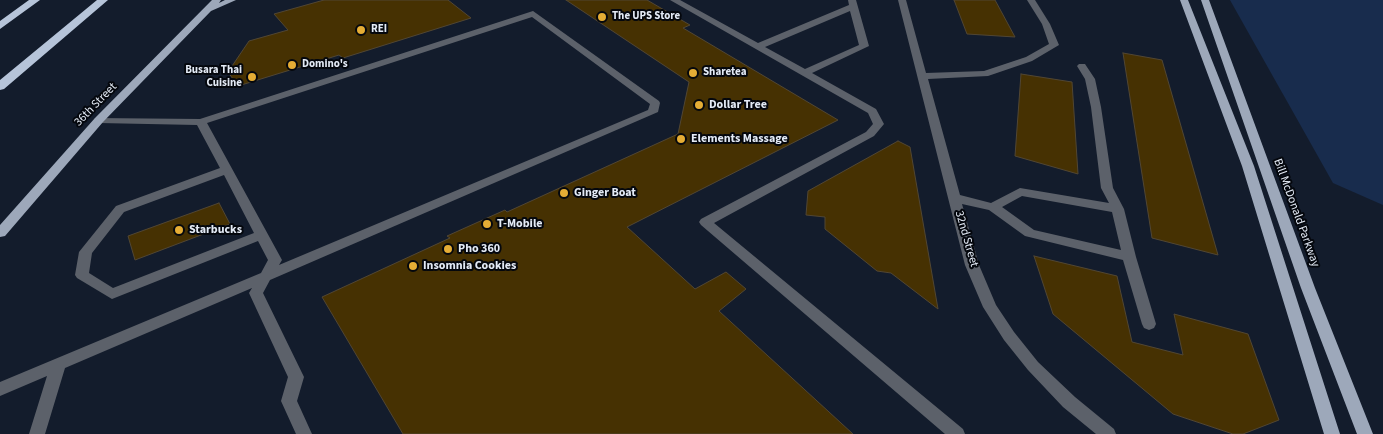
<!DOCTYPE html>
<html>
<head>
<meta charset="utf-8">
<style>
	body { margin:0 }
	canvas { display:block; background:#131c2c }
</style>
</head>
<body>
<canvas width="1383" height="434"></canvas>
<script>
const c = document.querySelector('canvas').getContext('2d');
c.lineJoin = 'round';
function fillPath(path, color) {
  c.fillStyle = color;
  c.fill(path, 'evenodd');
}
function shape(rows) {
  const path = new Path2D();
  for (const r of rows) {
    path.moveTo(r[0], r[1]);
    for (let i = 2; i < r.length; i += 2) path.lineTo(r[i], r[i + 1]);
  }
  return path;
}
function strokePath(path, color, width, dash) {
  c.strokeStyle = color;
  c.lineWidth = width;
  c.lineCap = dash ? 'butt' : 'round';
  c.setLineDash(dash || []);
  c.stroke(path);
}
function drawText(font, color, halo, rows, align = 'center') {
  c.font = font + ' "Source Sans 3",sans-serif';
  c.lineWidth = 4;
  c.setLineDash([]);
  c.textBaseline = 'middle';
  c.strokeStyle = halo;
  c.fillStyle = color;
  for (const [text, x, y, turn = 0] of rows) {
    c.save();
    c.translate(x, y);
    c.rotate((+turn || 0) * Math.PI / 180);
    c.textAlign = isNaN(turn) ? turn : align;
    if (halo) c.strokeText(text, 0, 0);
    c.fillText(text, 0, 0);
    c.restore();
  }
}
fillPath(shape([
	[1230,0,1383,0,1383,205,1333,183]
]), '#182c4d');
const building = shape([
	[324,0,448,0,471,18,343,58,339,55,238,86,228,72,249,41,288,30,274,14,324,0],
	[566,0,647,0,690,25,683,28,838,120,627,227,695,289,726,272,746,289,719,311,853,434,403,434,322,297,450,238,447,236,505,210,507,212,678,134,689,82,566,0],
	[954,0,995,0,1015,37,967,34,954,0],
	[1123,53,1162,60,1218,255,1152,238,1123,53],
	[1021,74,1072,82,1078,174,1015,156,1021,74],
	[898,141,910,147,938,309,891,273,877,271,825,229,825,217,806,215,808,191,898,141],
	[219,203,230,224,135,260,128,236,219,203],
	[1034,256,1117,276,1132,342,1183,355,1174,314,1248,334,1279,420,1243,434,1233,434,1173,414,1053,314,1034,256]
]);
fillPath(building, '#463102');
strokePath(building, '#514633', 1);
fillPath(shape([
	[670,0,680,0,758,43,849,5,848,0,856,0,869,46,812,73,876,109,884,124,874,136,714,223,963,429,965,434,945,434,701,225,699,222,701,219,866,132,873,124,868,113,670,0],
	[850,11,859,45,805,69,765,47,850,11],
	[898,0,906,0,926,73,984,71,1026,57,1049,44,1042,24,1027,0,1035,0,1050,24,1059,45,1032,61,988,76,928,79,960,195,991,203,1020,188,1109,203,1101,188,1091,107,1085,79,1077,66,1079,64,1085,64,1095,79,1101,107,1113,188,1124,209,1136,257,1156,324,1154,328,1149,330,1144,328,1142,324,1123,260,1025,236,989,210,962,204,979,265,996,305,1014,332,1038,362,1075,397,1114,429,1116,434,1096,434,1063,407,1028,370,1004,340,983,307,965,265,898,0],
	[1022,196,1112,212,1121,250,1034,230,1002,207,1022,196],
	[533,11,659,101,660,103,658,112,270,280,263,293,304,377,297,401,312,434,296,434,281,401,288,377,249,293,252,288,65,368,45,434,29,434,47,376,0,396,0,382,261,273,268,260,258,241,112,299,77,278,75,275,79,252,116,206,220,168,197,125,99,123,94,120,95,118,200,119,533,11],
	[532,17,650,104,648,110,279,265,282,260,207,123,532,17],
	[224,175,254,233,113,288,89,273,92,253,124,212,224,175]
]), '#5c616a');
fillPath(shape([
	[212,0,221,0,219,3,225,0,236,0,211,11,103,122,5,236,0,237,0,225,95,118,212,0],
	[1180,0,1188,0,1254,166,1340,434,1324,434,1242,166,1180,0],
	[1201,0,1209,0,1315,288,1373,434,1357,434,1301,288,1201,0]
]), '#9da8ba');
fillPath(shape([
	[29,0,40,0,0,29,0,21,29,0],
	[97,0,108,0,4,89,0,90,0,80,97,0]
]), '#b6c4d9');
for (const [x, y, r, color] of [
	[602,17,5,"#e5ad35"],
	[361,30,5,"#e5ad35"],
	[292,65,5,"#e5ad35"],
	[693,73,5,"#e5ad35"],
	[252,77,5,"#e5ad35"],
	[699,105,5,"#e5ad35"],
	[681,139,5,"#e5ad35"],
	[564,193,5,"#e5ad35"],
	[487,224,5,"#e5ad35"],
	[179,230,5,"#e5ad35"],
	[448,249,5,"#e5ad35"],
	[413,266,5,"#e5ad35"]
]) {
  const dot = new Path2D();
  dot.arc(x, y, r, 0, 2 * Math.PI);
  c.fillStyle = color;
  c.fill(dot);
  strokePath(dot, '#04070d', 2);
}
drawText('bold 11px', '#e4ebf6', '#04070d', [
	["The UPS Store",612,17],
	["REI",371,30],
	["Domino's",302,65],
	["Busara Thai",242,71,"right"],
	["Cuisine",242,84,"right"],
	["Sharetea",703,73]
], 'left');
drawText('12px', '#e4ebf6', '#04070d', [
	["36th Street",96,105,-46],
	["Bill McDonald Parkway",1296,213,70],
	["32nd Street",966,239,74]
]);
drawText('bold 12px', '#e4ebf6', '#04070d', [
	["Dollar Tree",709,105],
	["Elements Massage",691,139],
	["Ginger Boat",574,193],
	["T-Mobile",497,224],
	["Starbucks",189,230],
	["Pho 360",458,249],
	["Insomnia Cookies",423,266]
], 'left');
</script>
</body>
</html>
